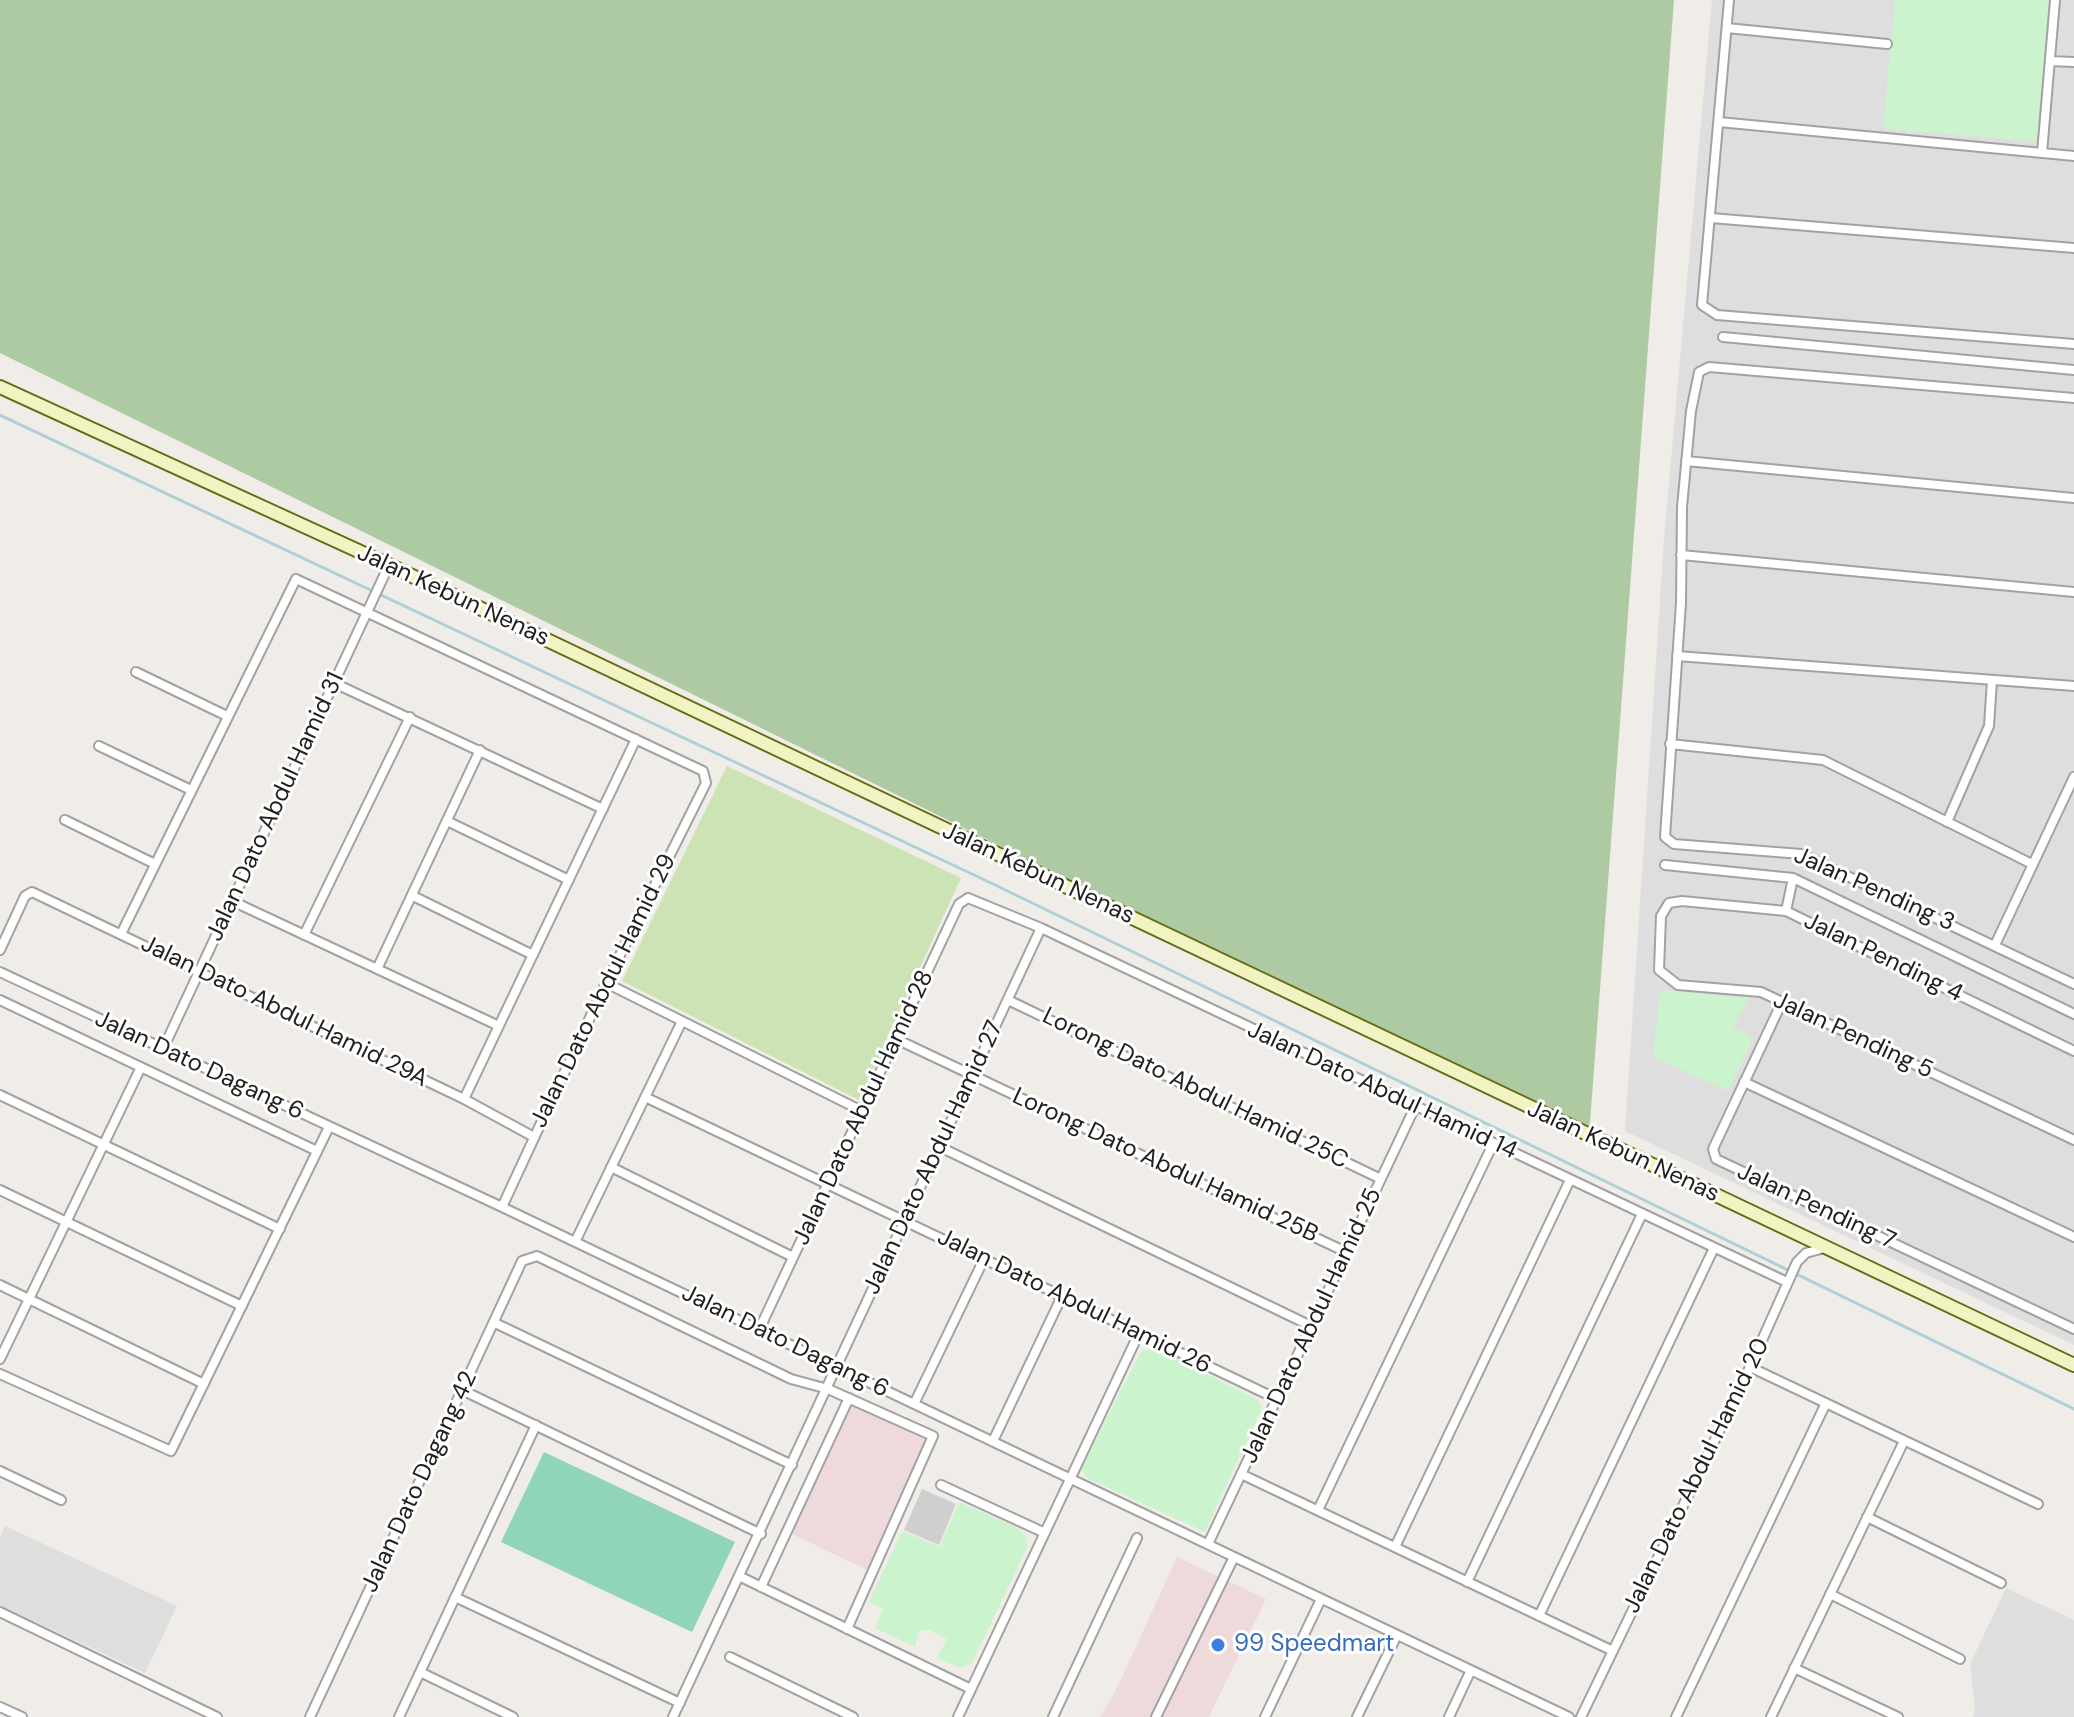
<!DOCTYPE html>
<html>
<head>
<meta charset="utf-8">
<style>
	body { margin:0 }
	canvas { display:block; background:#f0ede8 }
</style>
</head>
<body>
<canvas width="2074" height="1717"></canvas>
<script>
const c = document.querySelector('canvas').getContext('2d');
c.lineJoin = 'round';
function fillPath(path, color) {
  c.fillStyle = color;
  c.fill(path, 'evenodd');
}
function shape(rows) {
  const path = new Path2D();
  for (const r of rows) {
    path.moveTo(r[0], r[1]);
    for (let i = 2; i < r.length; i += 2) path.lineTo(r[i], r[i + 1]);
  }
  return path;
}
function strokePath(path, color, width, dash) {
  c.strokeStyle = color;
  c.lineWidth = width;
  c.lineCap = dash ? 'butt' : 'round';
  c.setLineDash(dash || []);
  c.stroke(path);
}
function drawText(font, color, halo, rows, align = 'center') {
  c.font = font + ' "DM Sans",sans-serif';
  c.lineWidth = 6;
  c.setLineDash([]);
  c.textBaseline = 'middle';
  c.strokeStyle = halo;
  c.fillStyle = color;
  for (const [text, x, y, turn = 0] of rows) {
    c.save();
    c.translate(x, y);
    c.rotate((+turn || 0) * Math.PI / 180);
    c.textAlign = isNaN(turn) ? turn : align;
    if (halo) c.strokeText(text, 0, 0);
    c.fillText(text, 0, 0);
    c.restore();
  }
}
fillPath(shape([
	[1712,0,2074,0,2074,1345,1625,1131,1664,539],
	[5,1526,177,1606,145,1673,0,1605,0,1537],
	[2006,1588,2074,1620,2074,1717,1973,1717,1975,1711,1970,1664]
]), '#dedede');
fillPath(shape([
	[851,1403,928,1439,869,1571,790,1533],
	[1177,1557,1266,1599,1209,1717,1100,1717,1118,1686]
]), '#eedada');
fillPath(shape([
	[922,1489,956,1504,939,1545,904,1530]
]), '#cfcfcf');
fillPath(shape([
	[727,766,961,878,859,1100,622,981]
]), '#cce3b5');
fillPath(shape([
	[0,0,1674,0,1589,1136,0,353]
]), '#aecaa2');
fillPath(shape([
	[1895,0,2050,0,2040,134,2035,141,1883,129],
	[1660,990,1749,998,1733,1027,1753,1038,1728,1091,1653,1057],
	[1155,1348,1258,1400,1262,1408,1205,1532,1087,1478,1081,1469,1141,1351],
	[959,1502,1018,1528,1026,1537,1028,1546,972,1663,961,1668,937,1658,947,1639,930,1630,919,1631,915,1647,875,1628,883,1609,869,1602,902,1531,940,1547]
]), '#cbf4ce');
fillPath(shape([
	[544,1452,735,1542,692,1632,501,1542]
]), '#90d5ba');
strokePath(shape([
	[0,415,991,883,2074,1409]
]), '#aecfd8', 3);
const street = shape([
	[1729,0,1702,305,1717,315,2074,344],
	[1727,28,1887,44],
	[2050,61,2074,62],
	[1719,122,2074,156],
	[2042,153,2055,0],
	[1711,218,2074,248],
	[1723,337,2074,370],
	[2074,398,1709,367,1699,372,1691,411,1682,507,1681,603,1665,837,1674,844,1801,854,2074,984],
	[1686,461,2074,498],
	[1681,555,2074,592],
	[1677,656,2074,686],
	[136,672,227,716],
	[334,683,603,809],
	[1670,744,1823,760,2032,864],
	[99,746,191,790],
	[65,820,155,864],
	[449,822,569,880],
	[1947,822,1989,726,1992,680],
	[1665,865,1793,878,2074,1014],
	[413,896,533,955],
	[232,901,499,1026],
	[1786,911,1793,878],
	[121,934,296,579,703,771,706,783,606,983,502,1207],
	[304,935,410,717],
	[1995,945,2074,777],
	[0,950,25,896,32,892,464,1099,534,1137],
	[377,969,480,750],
	[0,972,502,1207,1569,1717],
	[606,983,862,1111],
	[0,1000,317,1151],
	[1008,1000,1381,1179],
	[1782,1002,1713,1149,1716,1159,2074,1329],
	[896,1039,1346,1252],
	[163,1049,389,565],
	[2074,1051,1786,911,1682,901,1669,903,1661,916,1659,970,1678,985,1761,992,2074,1140],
	[1744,1082,2074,1237],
	[0,1095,280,1229],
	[645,1097,1277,1399],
	[464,1099,636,739],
	[940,1147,1311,1326],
	[611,1167,793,1257],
	[0,1190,242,1306],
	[575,1242,682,1021],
	[0,1285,204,1384],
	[495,1323,792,1465],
	[759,1330,959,904,968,898,1041,928,1787,1282],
	[0,1359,141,1067],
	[1750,1367,2038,1504],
	[0,1374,171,1451,329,1127],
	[464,1391,761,1534],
	[914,1404,984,1259],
	[993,1441,1062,1296],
	[0,1471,61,1500],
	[1241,1474,1613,1651],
	[941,1485,1045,1533],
	[1318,1510,1493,1144],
	[1867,1517,2001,1583],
	[1208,1544,1415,1107],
	[1395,1547,1570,1180],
	[741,1577,971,1689],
	[1467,1582,1642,1214],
	[761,1587,849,1398],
	[1830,1594,1960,1659],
	[455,1597,680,1703],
	[0,1612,217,1717],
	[1539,1616,1714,1248],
	[730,1657,853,1717],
	[1794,1668,1898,1717],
	[420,1672,513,1717],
	[0,1707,22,1717],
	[310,1717,522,1261,537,1256,791,1379,828,1389,933,1436,847,1629],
	[399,1717,536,1425],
	[673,1717,1041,928],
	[958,1717,1139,1333],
	[1053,1717,1137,1538],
	[1156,1717,1234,1557],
	[1265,1717,1321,1599],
	[1357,1717,1397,1635],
	[1449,1717,1471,1670],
	[1581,1717,1750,1367,1797,1262,1806,1253,1824,1248],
	[1676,1717,1826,1403],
	[1771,1717,1904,1441]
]);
const secondary = shape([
	[0,387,389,565,2074,1365]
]);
strokePath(street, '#a2a2a2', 12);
strokePath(secondary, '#646d12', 16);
strokePath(street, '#fff', 8);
strokePath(secondary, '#f1f3c3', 12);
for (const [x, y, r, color] of [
	[1218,1645,8,"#3f7fe0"]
]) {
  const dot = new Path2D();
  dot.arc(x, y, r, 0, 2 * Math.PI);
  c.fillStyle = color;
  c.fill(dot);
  strokePath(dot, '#fff', 3);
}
drawText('24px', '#212121', '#fff', [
	["Jalan Kebun Nenas",453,596,25],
	["Jalan Dato Abdul Hamid 31",276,807,-65],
	["Jalan Kebun Nenas",1038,874,25],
	["Jalan Pending 3",1874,890,24],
	["Jalan Pending 4",1883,958,26],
	["Jalan Dato Abdul Hamid 29",604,991,-64],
	["Jalan Dato Abdul Hamid 29A",284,1012,26],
	["Jalan Pending 5",1853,1036,25],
	["Jalan Dato Dagang 6",199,1066,25],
	["Lorong Dato Abdul Hamid 25C",1195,1089,26],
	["Jalan Dato Abdul Hamid 14",1382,1091,25],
	["Jalan Dato Abdul Hamid 28",864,1108,-65],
	["Jalan Kebun Nenas",1623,1152,25],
	["Jalan Dato Abdul Hamid 27",934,1158,-65],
	["Lorong Dato Abdul Hamid 25B",1165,1166,25],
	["Jalan Pending 7",1816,1207,25],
	["Jalan Dato Abdul Hamid 26",1074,1302,26],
	["Jalan Dato Abdul Hamid 25",1312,1326,-65],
	["Jalan Dato Dagang 6",785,1342,26],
	["Jalan Dato Abdul Hamid 20",1697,1476,-64],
	["Jalan Dato Dagang 42",420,1482,-65]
]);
drawText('24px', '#366cbe', '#fff', [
	["99 Speedmart",1234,1645]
], 'left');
</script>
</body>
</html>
